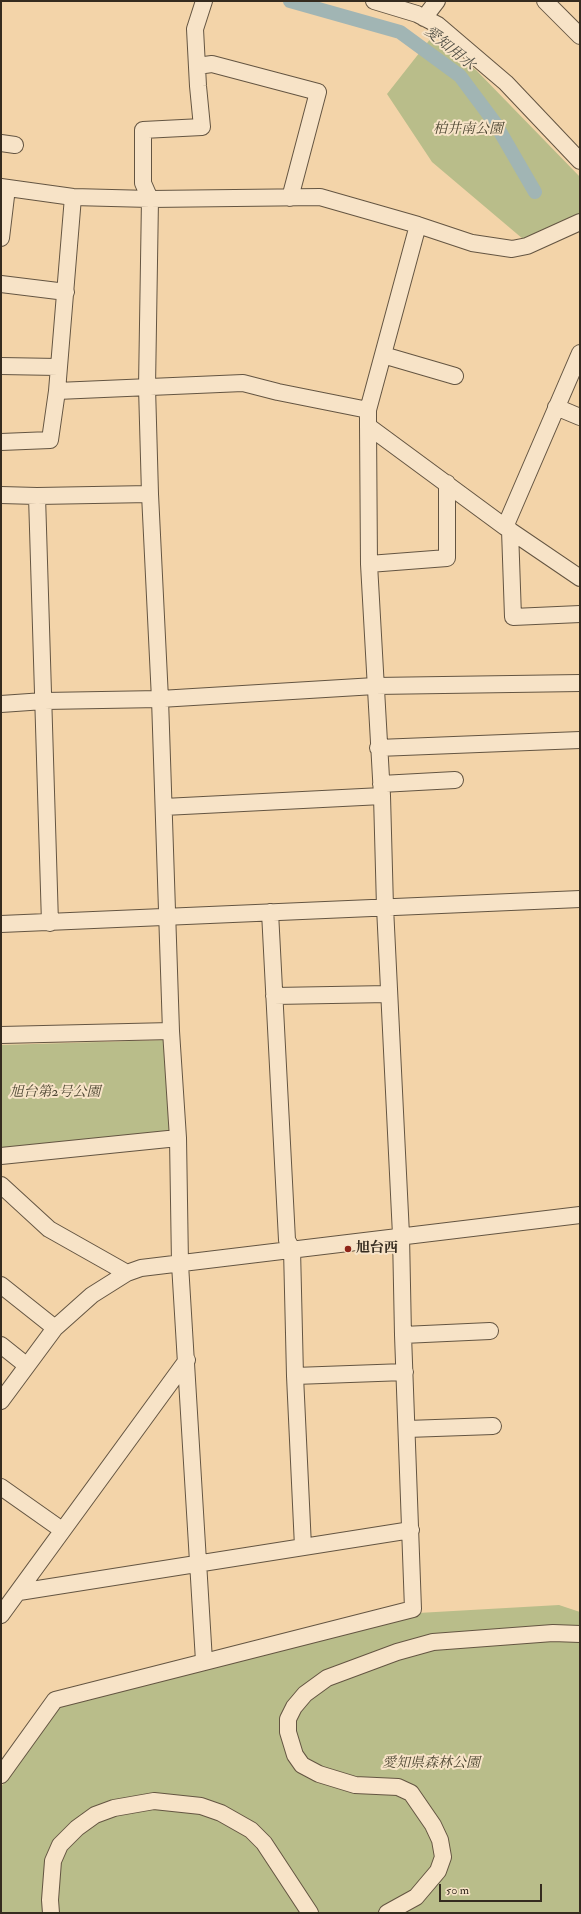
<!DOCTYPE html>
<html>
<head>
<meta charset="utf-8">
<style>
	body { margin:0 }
	#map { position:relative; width:581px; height:1914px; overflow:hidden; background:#f3d4a9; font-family:"IM FELL Double Pica",serif }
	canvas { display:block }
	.frame { position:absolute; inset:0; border:2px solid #352b1f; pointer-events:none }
	.scale { position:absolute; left:439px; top:1884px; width:103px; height:18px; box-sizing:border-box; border:2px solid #352b1f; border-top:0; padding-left:5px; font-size:12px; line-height:14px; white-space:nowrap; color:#352b1f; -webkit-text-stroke:3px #f7e3c7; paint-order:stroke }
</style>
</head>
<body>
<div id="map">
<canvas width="581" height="1914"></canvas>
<div class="frame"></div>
<div class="scale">50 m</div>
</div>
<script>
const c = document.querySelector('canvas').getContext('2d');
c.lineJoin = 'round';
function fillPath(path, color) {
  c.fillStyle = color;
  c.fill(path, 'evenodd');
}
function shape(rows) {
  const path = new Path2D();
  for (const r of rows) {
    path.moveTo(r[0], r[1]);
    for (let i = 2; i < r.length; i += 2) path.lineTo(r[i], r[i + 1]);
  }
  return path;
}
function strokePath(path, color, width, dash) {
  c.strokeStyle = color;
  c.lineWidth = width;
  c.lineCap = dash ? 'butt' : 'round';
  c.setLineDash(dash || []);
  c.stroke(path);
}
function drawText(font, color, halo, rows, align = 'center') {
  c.font = font + ' "IM FELL Double Pica","Noto Serif JP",serif';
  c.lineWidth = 4;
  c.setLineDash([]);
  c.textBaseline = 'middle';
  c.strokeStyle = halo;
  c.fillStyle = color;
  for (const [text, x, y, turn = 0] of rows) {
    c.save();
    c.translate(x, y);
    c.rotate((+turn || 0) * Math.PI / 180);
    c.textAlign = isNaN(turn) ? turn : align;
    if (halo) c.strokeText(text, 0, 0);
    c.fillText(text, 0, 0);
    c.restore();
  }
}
fillPath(shape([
	[431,38,476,70,580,177,580,214,523,239,432,162,387,94],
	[165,1040,171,1131,1,1148,1,1045],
	[559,1605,580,1612,580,1913,1,1913,1,1787,59,1705,418,1613]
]), '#b9bd8a');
strokePath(shape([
	[290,1,400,32,460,76,495,123,535,192]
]), '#a1b5b4', 14);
const minor = shape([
	[204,1,195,29,198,86,202,127,143,130,143,183,150,199,147,387,150,494,160,699,171,1031,178,1138,180,1264,204,1661],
	[374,1,417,14,438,25,506,83,580,161],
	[545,1,580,36],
	[424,18,437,1],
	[197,66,212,64,318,92,290,198],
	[1,143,15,145],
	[1,187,73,197,150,199,320,197,418,225,472,243,512,249,527,246,580,222],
	[1,238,7,188],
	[1,284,66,292],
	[383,355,455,376],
	[1,366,58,367],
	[57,391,243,383,278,392,368,410],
	[556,407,580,417],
	[368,426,505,527,580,578],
	[1,442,50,440,57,391,73,197],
	[1,495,37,496,150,494],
	[37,496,50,923],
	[505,527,580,353],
	[510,530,513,617,580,614],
	[369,564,447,558,447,483],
	[1,704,44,701,160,699,375,686,580,683],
	[378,748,580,740],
	[381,784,455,780],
	[164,807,382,796],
	[270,912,287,1240,292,1249,295,1376,303,1547],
	[1,924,580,899],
	[274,996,389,994],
	[1,1035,171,1031],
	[1,1156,178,1138],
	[1,1185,49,1229,127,1273],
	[1,1285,55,1328],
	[403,1335,490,1331],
	[1,1345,26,1365],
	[295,1376,405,1372],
	[1,1401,55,1328,92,1295,127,1273,141,1268,580,1215],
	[407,1429,493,1426],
	[1,1487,62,1530],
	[19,1592,411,1530],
	[1,1615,187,1360],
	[1,1775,55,1700,413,1609,403,1335,401,1235,385,907,382,796,369,564,368,426,368,410,418,225],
	[51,1913,50,1900,53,1861,60,1845,77,1828,95,1815,114,1808,154,1801,201,1806,221,1813,251,1830,264,1843,310,1913],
	[387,1913,416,1897,438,1871,443,1857,440,1840,433,1825,411,1793,398,1787,355,1785,319,1774,302,1765,295,1755,288,1732,288,1719,294,1707,305,1694,327,1678,397,1652,433,1642,553,1633,580,1634]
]);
strokePath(minor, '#645542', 18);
strokePath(minor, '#f7e3c7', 16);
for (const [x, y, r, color] of [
	[348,1249,4,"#8f2418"]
]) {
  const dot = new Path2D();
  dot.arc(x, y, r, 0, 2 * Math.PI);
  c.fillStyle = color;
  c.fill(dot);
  strokePath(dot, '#f7e3c7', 1.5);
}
drawText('italic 14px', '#4f4834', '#f7e3c7', [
	["柏井南公園",468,130],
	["旭台第2号公園",55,1093],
	["愛知県森林公園",431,1764]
]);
drawText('bold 14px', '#352b1f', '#f7e3c7', [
	["旭台西",356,1249]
], 'left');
drawText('italic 15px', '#504e44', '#f7e3c7', [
	["愛知用水",449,49,39]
]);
</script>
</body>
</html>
